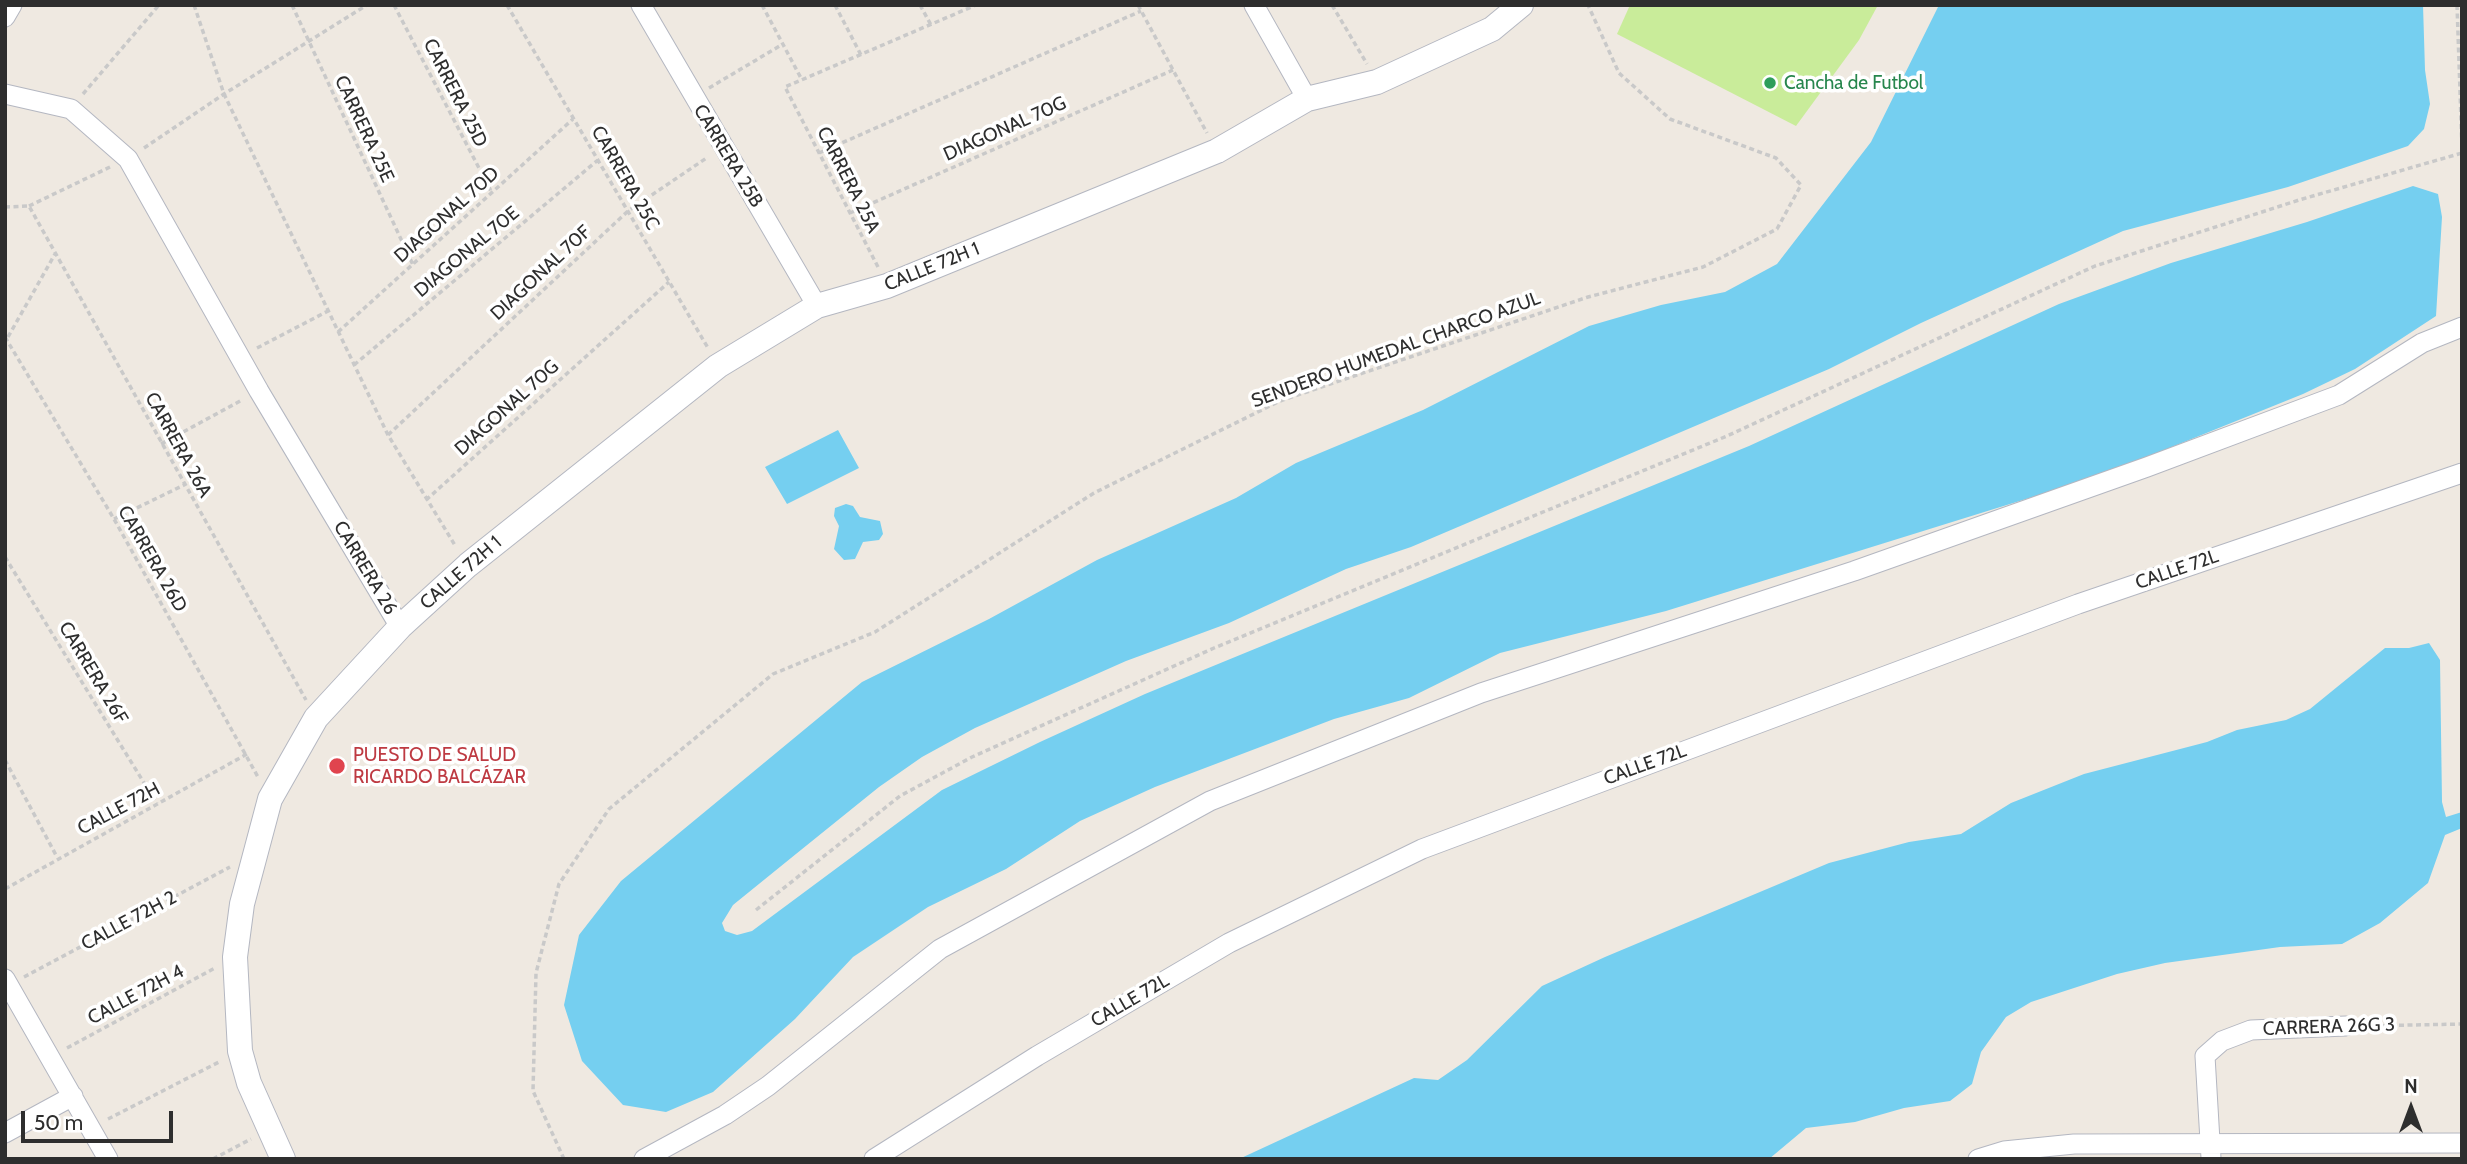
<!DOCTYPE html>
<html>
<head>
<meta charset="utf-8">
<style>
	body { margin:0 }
	#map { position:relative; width:2467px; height:1164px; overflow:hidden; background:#efe9e1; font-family:Cabin,sans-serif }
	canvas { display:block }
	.frame { position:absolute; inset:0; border:7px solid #2e2e2e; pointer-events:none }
	.north { position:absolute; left:2376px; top:1073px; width:70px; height:70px; -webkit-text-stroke:5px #fff; paint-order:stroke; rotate:0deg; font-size:19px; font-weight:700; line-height:28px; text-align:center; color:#2e2e2e }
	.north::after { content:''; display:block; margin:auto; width:24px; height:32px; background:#2e2e2e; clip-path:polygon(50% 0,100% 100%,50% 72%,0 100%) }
	.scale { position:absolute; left:21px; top:1111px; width:152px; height:32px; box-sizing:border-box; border:4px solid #2e2e2e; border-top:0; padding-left:9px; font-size:21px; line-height:24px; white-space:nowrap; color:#2e2e2e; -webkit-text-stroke:5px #fff; paint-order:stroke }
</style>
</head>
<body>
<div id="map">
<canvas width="2467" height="1164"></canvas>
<div class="frame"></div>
<div class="north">N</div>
<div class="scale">50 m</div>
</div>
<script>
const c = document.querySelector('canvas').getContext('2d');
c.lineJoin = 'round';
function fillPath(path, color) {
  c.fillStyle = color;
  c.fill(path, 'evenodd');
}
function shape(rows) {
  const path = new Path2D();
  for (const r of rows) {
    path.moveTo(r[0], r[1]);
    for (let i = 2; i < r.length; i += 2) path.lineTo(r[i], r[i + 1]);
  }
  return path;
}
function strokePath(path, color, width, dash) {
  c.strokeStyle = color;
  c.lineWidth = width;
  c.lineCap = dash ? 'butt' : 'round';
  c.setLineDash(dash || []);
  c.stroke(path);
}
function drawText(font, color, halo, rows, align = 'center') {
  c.font = font + ' Cabin,sans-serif';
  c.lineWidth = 7;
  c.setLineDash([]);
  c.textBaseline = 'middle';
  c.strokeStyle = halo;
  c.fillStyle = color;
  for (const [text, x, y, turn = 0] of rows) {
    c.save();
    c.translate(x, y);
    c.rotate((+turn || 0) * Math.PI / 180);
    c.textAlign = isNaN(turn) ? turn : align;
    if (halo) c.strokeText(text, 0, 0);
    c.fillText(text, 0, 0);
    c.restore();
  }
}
fillPath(shape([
	[1630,5,1878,5,1859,40,1796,126,1617,34]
]), '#c9ec9a');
fillPath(shape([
	[1939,5,2423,5,2425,70,2430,104,2424,129,2408,146,2288,187,2123,231,1921,323,1829,369,1411,547,1346,569,1229,623,1126,661,975,728,922,757,879,787,791,858,733,905,722,923,725,931,737,935,752,931,942,790,1040,742,1145,694,1749,446,2059,304,2171,263,2307,222,2413,186,2438,194,2442,217,2436,316,2355,369,2303,394,2100,476,1666,611,1500,653,1409,698,1334,719,1155,787,1080,821,1006,869,928,907,853,957,795,1019,713,1092,666,1112,623,1105,582,1061,564,1005,579,935,621,881,862,682,989,619,1097,560,1236,498,1296,463,1423,410,1589,326,1661,305,1725,292,1777,264,1871,142],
	[838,430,859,468,787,504,765,467],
	[846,504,853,506,860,517,880,521,883,534,879,540,863,542,855,559,844,560,834,549,839,526,834,516,835,508],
	[2429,643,2440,660,2442,802,2446,817,2462,812,2462,828,2445,835,2428,883,2380,923,2342,944,2280,947,2165,963,2117,974,2031,1002,2006,1017,1981,1052,1972,1084,1950,1101,1904,1108,1855,1122,1806,1128,1769,1159,1239,1159,1414,1078,1438,1080,1467,1060,1542,986,1605,957,1829,863,1909,842,1961,834,2011,803,2084,774,2207,742,2237,730,2286,720,2310,709,2385,648,2409,648]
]), '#75cff0');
const minor = shape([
	[641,5,817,306],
	[1254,5,1307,99],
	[5,17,12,5],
	[5,94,71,109,128,159,259,391,400,627],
	[5,979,108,1159],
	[5,1133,73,1096],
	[2211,1158,2205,1056,2222,1041,2251,1030,2346,1026],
	[644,1159,725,1115,768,1086,940,949,1210,801,1481,693,1854,571,2147,467,2339,395,2422,343,2462,327],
	[874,1159,1037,1056,1229,943,1422,849,2078,604,2462,473],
	[1978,1159,2004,1151,2074,1144,2462,1143]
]);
const tertiary = shape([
	[283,1159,249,1083,240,1051,235,957,242,904,270,799,316,718,400,627,468,565,718,366,817,306,887,286,1217,151,1307,99,1377,82,1492,29,1521,5]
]);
strokePath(minor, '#b4b7c1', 21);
strokePath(tertiary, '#b4b7c1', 26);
strokePath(shape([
	[194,5,224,94,388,435,456,547],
	[292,5,413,265],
	[394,5,492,193],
	[507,5,708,348],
	[762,5,802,80],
	[835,5,861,55],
	[920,5,931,25],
	[1138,5,1207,133],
	[1332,5,1367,64],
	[2457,5,2462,149],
	[709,88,783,44],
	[83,94,159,5],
	[144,148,224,94,367,5],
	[819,153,1141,11],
	[29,206,110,167],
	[5,207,29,206,306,700],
	[850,213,1173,70],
	[878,267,785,87,976,5],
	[338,332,573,119],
	[5,337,114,519,258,777],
	[8,337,55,254],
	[257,348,328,311],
	[354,365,598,160],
	[5,431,5,435],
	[388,435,628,211,708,157],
	[161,444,242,400],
	[426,500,669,282],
	[114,519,184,485],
	[5,557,157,804],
	[5,760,57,857],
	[5,889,247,754],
	[756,910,900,796,972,757,1214,648,1727,436,2095,266,2299,200,2462,153],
	[24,977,230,867],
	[2365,1026,2462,1024],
	[67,1048,215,968],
	[108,1119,219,1062],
	[213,1159,251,1139],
	[564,1159,533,1091,536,973,559,884,609,809,773,674,875,632,1094,493,1280,401,1588,297,1703,267,1777,229,1801,185,1776,158,1670,119,1619,73,1588,5]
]), '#c9c9c9', 3.5, [5, 3.5]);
strokePath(minor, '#fff', 19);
strokePath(tertiary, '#fff', 24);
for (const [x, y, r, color] of [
	[1770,83,7,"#2e9e5b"],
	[337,766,9,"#e0444e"]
]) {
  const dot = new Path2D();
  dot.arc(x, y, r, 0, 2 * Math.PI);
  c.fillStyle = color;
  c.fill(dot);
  strokePath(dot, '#fff', 2.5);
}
drawText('19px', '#27864d', '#fff', [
	["Cancha de Futbol",1784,83]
], 'left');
drawText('19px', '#2e2e2e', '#fff', [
	["CARRERA 25D",455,93,63],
	["CARRERA 25E",364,129,65],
	["DIAGONAL 70G",1005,129,-24],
	["CARRERA 25B",728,156,59],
	["CARRERA 25C",625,178,60],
	["CARRERA 25A",848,180,63],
	["DIAGONAL 70D",447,215,-42],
	["DIAGONAL 70E",467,252,-40],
	["CALLE 72H 1",932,267,-22],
	["DIAGONAL 70F",541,273,-43],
	["SENDERO HUMEDAL CHARCO AZUL",1396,350,-20],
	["DIAGONAL 70G",507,408,-42],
	["CARRERA 26A",178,445,61],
	["CARRERA 26D",152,559,60],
	["CARRERA 26",365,568,59],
	["CALLE 72L",2177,570,-19],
	["CALLE 72H 1",461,573,-41],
	["CARRERA 26F",93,673,59],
	["CALLE 72L",1645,765,-20],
	["CALLE 72H",119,809,-28],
	["CALLE 72H 2",129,921,-28],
	["CALLE 72H 4",136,995,-28],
	["CALLE 72L",1130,1001,-30],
	["CARRERA 26G 3",2329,1027,-2]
]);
drawText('19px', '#be3a42', '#fff', [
	["PUESTO DE SALUD",353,755],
	["RICARDO BALCÁZAR",353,777]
], 'left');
</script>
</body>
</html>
